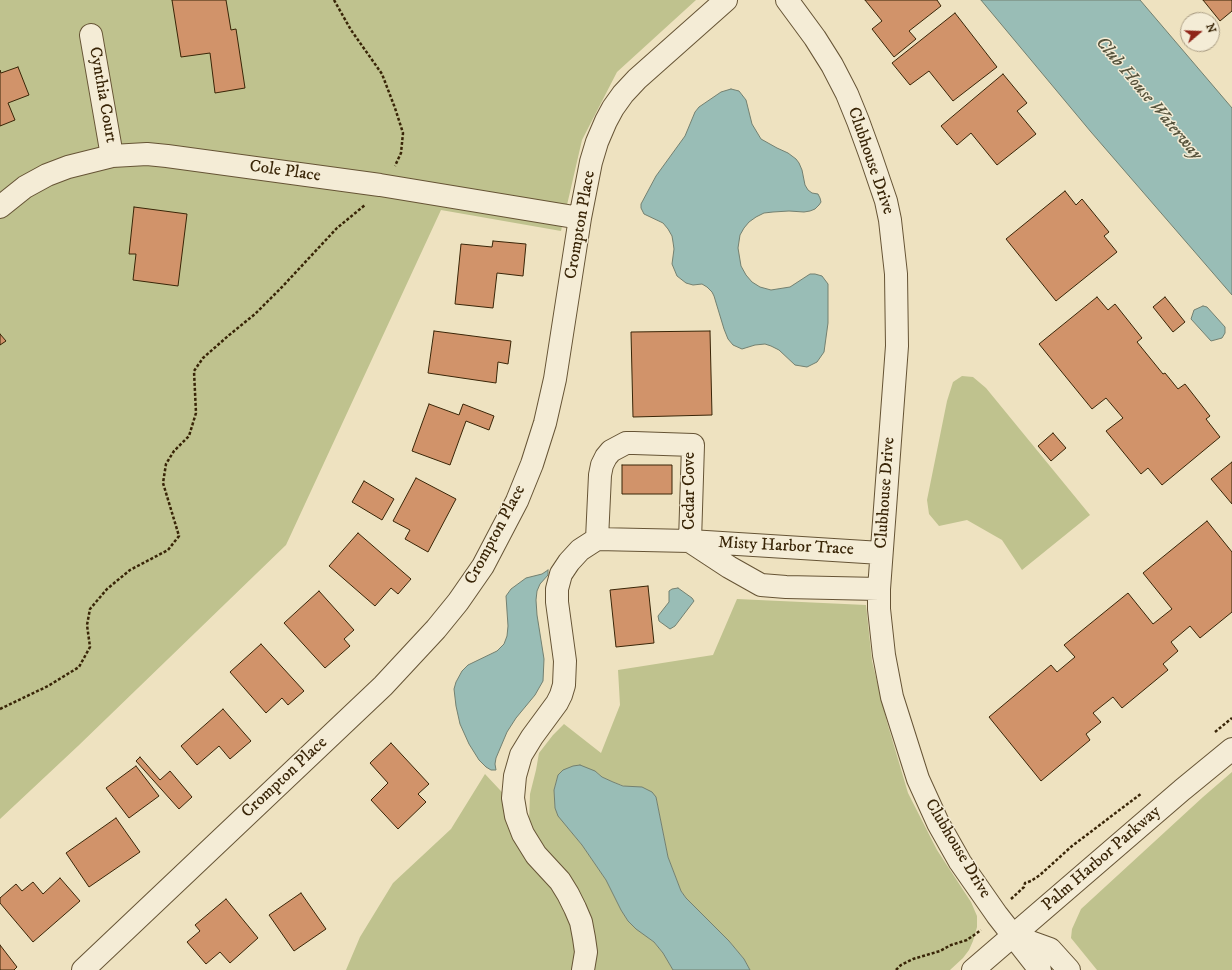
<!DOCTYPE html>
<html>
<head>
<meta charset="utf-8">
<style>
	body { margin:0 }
	#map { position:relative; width:1232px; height:970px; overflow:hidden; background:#eee2c0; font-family:"IM FELL DW Pica",serif }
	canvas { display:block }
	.north { position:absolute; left:1180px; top:12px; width:40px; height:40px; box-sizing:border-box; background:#f4ecd6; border:1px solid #a99c83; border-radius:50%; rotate:71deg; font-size:11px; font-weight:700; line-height:16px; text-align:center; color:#392507 }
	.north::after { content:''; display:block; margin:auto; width:14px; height:18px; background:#8f2418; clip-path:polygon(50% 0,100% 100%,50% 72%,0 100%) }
</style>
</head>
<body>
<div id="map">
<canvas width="1232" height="970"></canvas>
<div class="north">N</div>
</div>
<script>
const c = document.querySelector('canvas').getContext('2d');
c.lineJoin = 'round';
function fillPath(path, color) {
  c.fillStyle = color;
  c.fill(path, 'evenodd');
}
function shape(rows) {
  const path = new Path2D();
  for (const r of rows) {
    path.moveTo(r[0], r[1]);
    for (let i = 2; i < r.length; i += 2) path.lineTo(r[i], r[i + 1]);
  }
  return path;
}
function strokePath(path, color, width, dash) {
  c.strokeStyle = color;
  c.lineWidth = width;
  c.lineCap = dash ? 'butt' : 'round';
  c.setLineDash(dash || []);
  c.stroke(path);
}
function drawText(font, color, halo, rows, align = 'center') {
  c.font = font + ' "IM FELL DW Pica",serif';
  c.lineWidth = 3;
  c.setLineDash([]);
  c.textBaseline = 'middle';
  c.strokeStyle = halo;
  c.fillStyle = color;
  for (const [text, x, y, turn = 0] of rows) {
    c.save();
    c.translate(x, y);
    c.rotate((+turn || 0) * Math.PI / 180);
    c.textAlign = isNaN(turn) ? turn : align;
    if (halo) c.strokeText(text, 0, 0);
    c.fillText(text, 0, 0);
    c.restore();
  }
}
fillPath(shape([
	[0,0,696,0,617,72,582,140,561,231,441,210,286,545,78,746,0,819],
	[962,376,973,377,986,388,1090,515,1022,570,1002,540,967,520,939,526,929,514,927,500,947,401,953,382],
	[737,599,866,605,872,661,887,722,908,793,937,850,971,902,977,916,977,927,973,941,969,950,963,958,950,970,750,970,744,959,729,941,686,898,681,891,668,857,656,797,613,782,602,777,595,771,558,775,554,790,555,808,558,815,582,845,606,880,621,910,628,921,654,942,663,953,673,970,346,970,360,937,393,883,451,829,485,774,529,821,530,794,536,770,539,753,553,735,564,724,601,753,620,705,618,670,713,655],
	[1232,772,1232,970,1097,970,1071,938,1072,929,1081,909,1203,797]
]), '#bfc28e');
const water = shape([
	[981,0,1140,0,1232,108,1232,295,1091,132,981,0],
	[731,89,739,91,746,100,752,124,761,139,777,148,788,153,796,159,799,163,802,170,805,185,808,190,812,193,818,194,820,198,821,202,819,205,815,209,810,211,804,212,789,211,773,212,764,213,756,217,749,222,744,228,740,235,738,248,741,266,746,275,752,282,760,287,771,290,790,287,810,274,815,274,822,276,828,284,828,323,824,352,817,362,807,367,795,365,779,350,771,346,765,344,755,345,742,349,733,345,728,339,724,329,714,296,712,292,707,287,702,284,693,285,686,283,677,276,672,264,674,249,673,242,672,236,668,229,663,223,644,214,641,208,641,204,656,176,685,136,695,112,699,107,721,92,731,89],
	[1203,306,1207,307,1225,327,1225,333,1222,338,1211,341,1191,319,1194,310,1203,306],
	[548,570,548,575,540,584,537,591,536,600,537,615,544,659,543,681,535,695,516,718,507,732,496,758,495,764,496,770,491,770,486,767,479,760,469,744,460,724,456,706,454,689,456,682,462,671,468,665,497,651,504,644,507,636,508,626,506,596,511,589,526,578,542,574,548,570],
	[678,588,692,598,694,601,675,626,670,629,659,621,658,616,669,602,669,591,672,589,678,588],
	[580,765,595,771,602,777,613,782,623,786,642,787,652,792,656,797,668,857,681,891,686,898,729,941,744,959,750,970,673,970,663,953,654,942,636,929,628,921,621,910,606,880,582,845,558,816,555,808,554,790,558,775,563,770,573,766,580,765]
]);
fillPath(water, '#99bdb6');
strokePath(water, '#738070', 1);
const building = shape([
	[172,0,226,0,231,30,236,29,245,88,215,93,210,53,181,57,172,0],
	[865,0,937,0,941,6,909,31,916,39,894,57,872,29,882,21,865,0],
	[1203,0,1232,0,1232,11,1220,21,1203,0],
	[955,13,997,67,953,101,929,71,910,85,892,63,955,13],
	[18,67,29,95,8,103,15,120,0,126,0,70,1,73,18,67],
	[1003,74,1027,103,1017,111,1036,134,997,165,971,133,957,145,941,126,1003,74],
	[1065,191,1076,205,1082,199,1109,232,1104,236,1117,252,1056,301,1006,239,1065,191],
	[134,207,187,214,178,286,133,280,136,254,129,254,134,207],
	[493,241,526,244,523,276,497,273,493,308,455,304,461,244,492,247,493,241],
	[1097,297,1108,310,1115,304,1142,338,1137,342,1163,374,1165,373,1178,389,1185,384,1210,416,1206,419,1220,437,1162,485,1148,468,1141,474,1106,431,1123,418,1106,398,1092,409,1039,344,1097,297],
	[1165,297,1185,322,1173,332,1153,307,1165,297],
	[434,331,511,341,508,364,498,362,496,383,428,373,434,331],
	[710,331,712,415,633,417,631,332,710,331],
	[0,334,6,341,0,345,0,334],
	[429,404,459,415,463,404,494,416,489,430,466,421,450,465,412,451,429,404],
	[1053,433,1066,448,1051,461,1038,446,1053,433],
	[1232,462,1232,504,1211,479,1232,462],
	[622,465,672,465,672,494,622,494,622,465],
	[416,478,456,499,428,552,405,539,410,530,393,521,416,478],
	[364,481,394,499,382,520,352,502,364,481],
	[1207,521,1232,552,1232,612,1200,638,1190,626,1171,642,1178,651,1163,664,1168,670,1122,708,1113,697,1093,713,1101,722,1086,734,1090,740,1041,781,989,717,1051,665,1057,672,1075,657,1064,645,1128,593,1153,624,1172,609,1143,573,1207,521],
	[358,533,411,579,398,594,391,588,375,606,329,566,358,533],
	[648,586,654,643,616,647,610,590,648,586],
	[319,591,354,630,344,639,350,646,325,668,284,623,319,591],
	[261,644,304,691,288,705,282,698,266,713,230,672,261,644],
	[223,709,251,741,230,759,219,746,197,765,181,746,223,709],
	[391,743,429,784,418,794,426,802,398,829,371,800,388,783,370,763,391,743],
	[140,757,160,780,170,771,192,797,179,809,136,761,140,757],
	[136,766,159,796,129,818,106,788,136,766],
	[116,818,140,852,89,887,66,853,116,818],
	[60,878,80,901,33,942,0,903,0,898,16,884,22,891,33,882,43,894,60,878],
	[301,893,326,929,294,951,269,915,301,893],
	[226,899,258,938,230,963,220,952,206,964,187,942,200,931,195,925,226,899],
	[0,945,17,967,14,970,0,970,0,945]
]);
fillPath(building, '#d1936a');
strokePath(building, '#392507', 1);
const minor = shape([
	[787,0,815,38,832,65,847,94,858,121,870,154,886,201,890,220,896,274,897,346,879,589,879,609,884,655,892,697,918,779,938,823,960,862,997,915,1040,970],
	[91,35,112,156],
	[0,207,25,187,47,175,68,167,112,156,147,154,167,156,380,185,580,218],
	[597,539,600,475,602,465,606,457,611,451,626,443,634,443,693,445,690,541],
	[691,542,729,567,761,585,786,587,879,589],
	[1014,936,1050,949,1069,970],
	[83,970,383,686,436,629,458,602,483,566,517,501,532,464,545,423,555,379,580,218,591,162,597,142,606,121,613,108,623,94,637,79,726,0],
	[583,970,586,952,584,938,581,922,575,908,568,894,560,881,536,855,523,834,516,816,513,798,515,776,521,755,532,737,557,703,561,695,564,685,565,661,557,602,557,589,561,574,569,562,580,550,597,539,690,541,881,553],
	[973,970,1182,790,1232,749]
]);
strokePath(minor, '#665435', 24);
strokePath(shape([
	[334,0,351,30,382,74,395,108,403,133,401,153,395,166],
	[0,709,48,686,79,667,90,647,87,625,90,609,107,589,130,570,168,550,179,536,163,483,166,464,174,451,189,436,196,413,194,371,203,358,228,336,255,314,282,287,337,228,365,205],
	[1215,732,1232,718],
	[1011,899,1024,887,1025,883,1031,881,1040,875,1072,846,1142,793],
	[896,970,901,965,913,959,940,951,951,945,967,940,981,930]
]), '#392507', 2.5, [3, 2]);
strokePath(minor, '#f4ecd6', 22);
drawText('17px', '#392507', '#f4ecd6', [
	["Cynthia Court",102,95,80],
	["Clubhouse Drive",870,161,71],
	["Cole Place",285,172,8],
	["Crompton Place",581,225,-80],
	["Cedar Cove",690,491,-90],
	["Clubhouse Drive",886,493,-86],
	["Crompton Place",496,535,-62],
	["Misty Harbor Trace",786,547,3],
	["Crompton Place",285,778,-43],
	["Clubhouse Drive",957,849,59],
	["Palm Harbor Parkway",1102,859,-41]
]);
drawText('italic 18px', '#56533c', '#f4ecd6', [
	["Club House Waterway",1148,99,50]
]);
</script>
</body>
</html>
